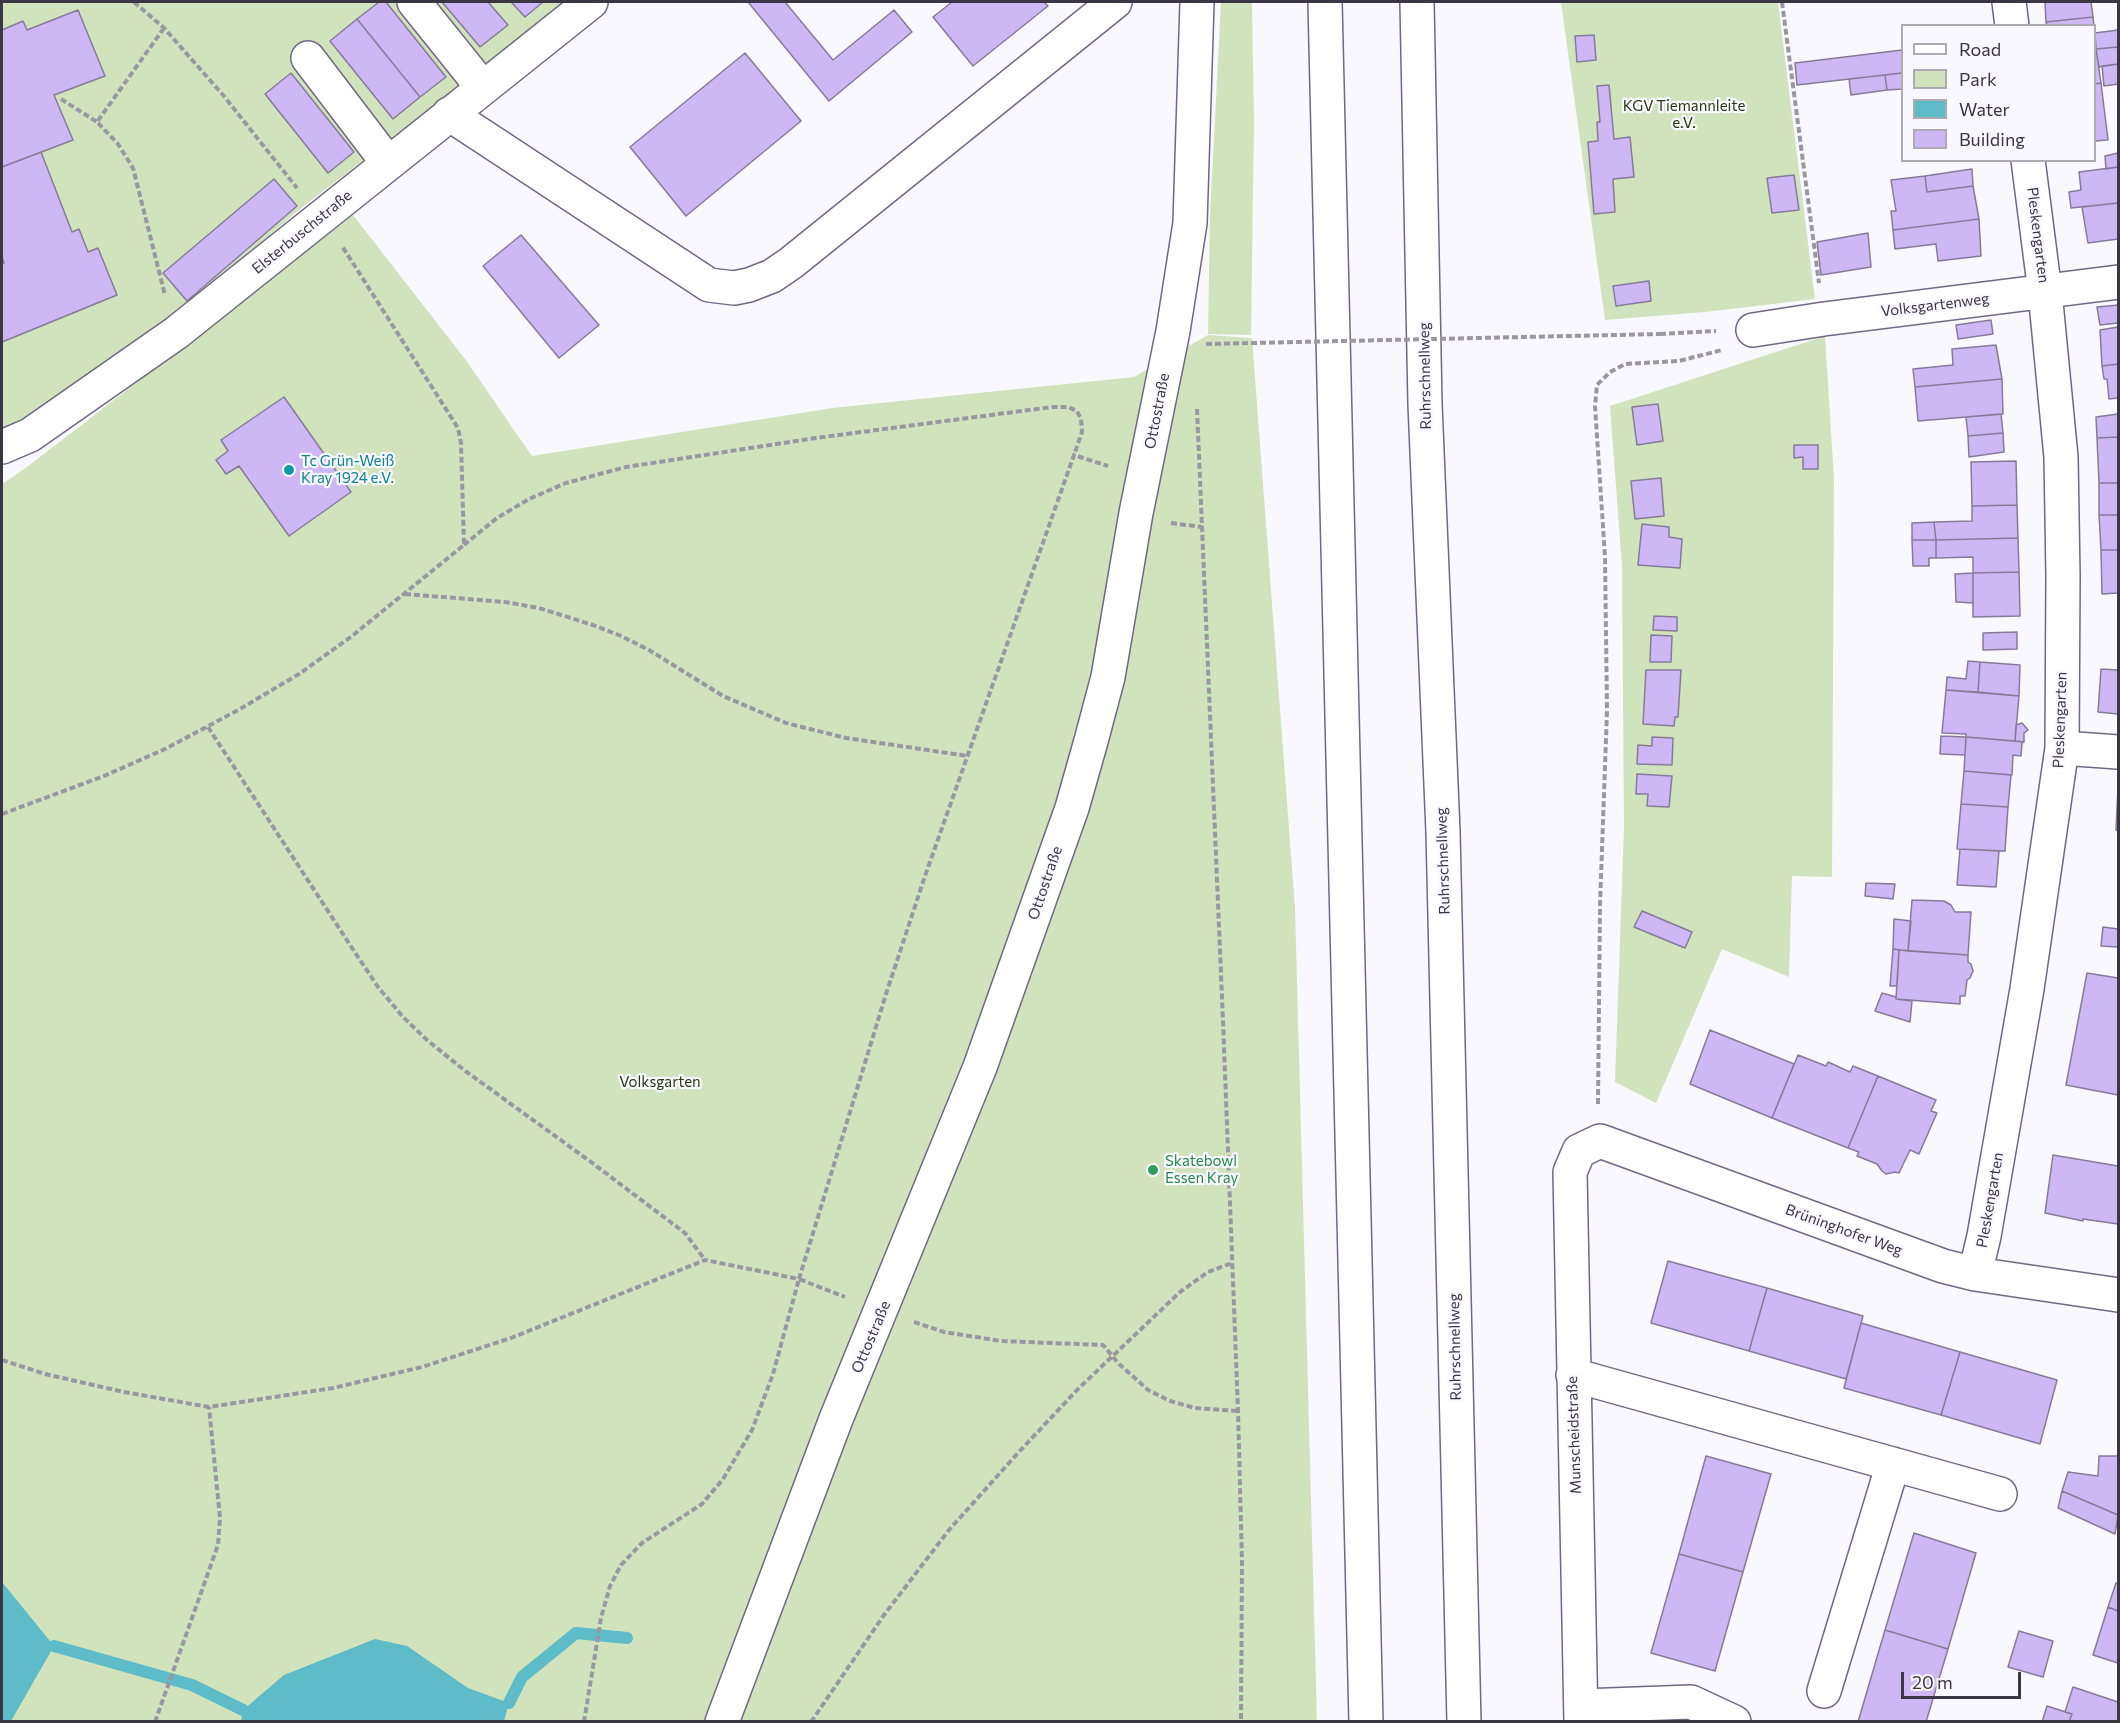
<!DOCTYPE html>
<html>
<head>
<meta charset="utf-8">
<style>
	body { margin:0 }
	#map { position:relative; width:2120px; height:1723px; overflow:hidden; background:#faf8ff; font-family:Commissioner,sans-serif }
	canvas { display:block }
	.frame { position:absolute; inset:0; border:3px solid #3a3643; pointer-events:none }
	.legend { position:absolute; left:1901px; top:24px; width:195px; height:138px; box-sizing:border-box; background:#faf8ff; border:2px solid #adaab4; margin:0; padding:8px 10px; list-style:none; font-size:18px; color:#3a3643 }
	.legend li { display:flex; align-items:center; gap:12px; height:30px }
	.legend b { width:30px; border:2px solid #adaab4 }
	.scale { position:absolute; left:1901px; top:1672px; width:120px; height:27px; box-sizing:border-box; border:3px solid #3a3643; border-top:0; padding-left:8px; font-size:18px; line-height:21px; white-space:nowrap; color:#3a3643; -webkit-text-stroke:4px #faf8ff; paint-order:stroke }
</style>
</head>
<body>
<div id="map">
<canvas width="2120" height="1723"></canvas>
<div class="frame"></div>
<ul class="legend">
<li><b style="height:8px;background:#fff"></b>Road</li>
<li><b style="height:16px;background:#d0e3bd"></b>Park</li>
<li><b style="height:16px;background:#5ebbc8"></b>Water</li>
<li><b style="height:16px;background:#ceb7f5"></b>Building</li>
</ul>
<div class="scale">20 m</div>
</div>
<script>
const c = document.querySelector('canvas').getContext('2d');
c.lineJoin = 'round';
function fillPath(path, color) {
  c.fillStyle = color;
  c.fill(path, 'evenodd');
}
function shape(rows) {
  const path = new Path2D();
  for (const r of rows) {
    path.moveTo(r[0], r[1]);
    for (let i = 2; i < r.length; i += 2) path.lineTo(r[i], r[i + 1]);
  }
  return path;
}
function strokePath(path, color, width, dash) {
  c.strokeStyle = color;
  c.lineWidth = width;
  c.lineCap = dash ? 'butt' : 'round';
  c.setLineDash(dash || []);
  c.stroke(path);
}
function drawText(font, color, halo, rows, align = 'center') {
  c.font = font + ' Commissioner,sans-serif';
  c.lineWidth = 4.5;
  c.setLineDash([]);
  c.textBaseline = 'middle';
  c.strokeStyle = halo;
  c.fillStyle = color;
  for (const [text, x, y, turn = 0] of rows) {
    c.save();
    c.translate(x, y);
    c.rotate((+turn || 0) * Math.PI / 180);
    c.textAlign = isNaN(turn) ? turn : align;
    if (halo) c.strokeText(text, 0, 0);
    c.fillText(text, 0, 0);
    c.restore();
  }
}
fillPath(shape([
	[2,2,569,2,300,209,165,326,11,431,2,431],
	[1221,2,1252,2,1254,122,1251,335,1208,334,1210,214],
	[1561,2,1778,2,1815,299,1705,312,1605,320],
	[353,215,465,359,532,456,832,408,1134,377,1208,335,1252,338,1295,908,1317,1721,2,1722,2,484,27,467],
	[1825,336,1834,479,1832,877,1792,876,1789,977,1722,949,1656,1103,1615,1082,1624,827,1622,567,1610,406]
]), '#d0e3bd');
fillPath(shape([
	[2,1582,54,1646,11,1721,2,1721],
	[375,1639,407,1646,468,1688,509,1703,504,1721,241,1721,243,1710,284,1675]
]), '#5ebbc8');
strokePath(shape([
	[54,1646,192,1685,243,1710],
	[509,1703,522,1677,576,1633,627,1638]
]), '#5ebbc8', 12);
const building = shape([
	[379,2,386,2,446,77,420,97,357,19,379,2],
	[442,2,488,2,508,25,480,47,442,2],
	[511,2,543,2,525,17,511,2],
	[748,2,785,2,833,60,894,10,912,32,829,101,748,2],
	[952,2,1044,2,1048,6,973,66,933,17,952,2],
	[2045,2,2091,2,2093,17,2046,22,2045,2],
	[78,10,105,76,54,95,73,140,2,167,2,30,23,21,27,30,78,10],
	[2093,17,2094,26,2047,26,2046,22,2093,17],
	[357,19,420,97,393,119,330,41,357,19],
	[2118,30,2118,47,2096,49,2095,33,2118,30],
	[1594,35,1596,60,1577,62,1575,36,1594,35],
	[2118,47,2118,64,2099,67,2096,49,2118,47],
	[2096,49,2101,83,2094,84,2094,50,2096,49],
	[1902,50,1902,73,1797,85,1795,63,1902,50],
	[745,53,801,121,686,216,630,147,745,53],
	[2118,64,2118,84,2104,86,2102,66,2118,64],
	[291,73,354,152,328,173,265,94,291,73],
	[1902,73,1902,89,1887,90,1885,75,1902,73],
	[1885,75,1887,90,1851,95,1849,79,1885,75],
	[2101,83,2108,140,2094,141,2094,84,2101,83],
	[1609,85,1614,139,1630,137,1634,177,1613,179,1615,212,1594,214,1588,142,1598,141,1597,122,1600,122,1597,86,1609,85],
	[41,152,72,232,79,229,88,252,98,248,117,295,2,342,2,263,4,263,2,257,2,167,41,152],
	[2118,153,2118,167,2106,169,2105,156,2118,153],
	[2118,167,2118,203,2071,208,2069,192,2081,190,2079,172,2118,167],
	[1972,169,1973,186,1927,192,1925,176,1972,169],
	[1794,175,1799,210,1772,213,1767,178,1794,175],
	[1925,176,1927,192,1973,186,1979,219,1893,230,1891,211,1896,211,1891,180,1925,176],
	[274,179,297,206,187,301,163,273,274,179],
	[2118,203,2118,239,2088,243,2082,207,2118,203],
	[1979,219,1981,256,1938,261,1936,244,1895,249,1893,230,1979,219],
	[1868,233,1871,267,1821,275,1817,242,1868,233],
	[521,235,599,325,559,358,483,266,521,235],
	[1649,281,1651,301,1616,306,1613,286,1649,281],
	[2118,305,2118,323,2100,325,2097,307,2118,305],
	[1991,320,1993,334,1958,339,1956,325,1991,320],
	[2118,327,2118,364,2102,366,2100,330,2118,327],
	[1996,345,2002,379,1915,387,1913,369,1953,365,1952,349,1996,345],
	[2118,364,2118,398,2109,399,2107,379,2104,379,2102,366,2118,364],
	[2002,379,2003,414,1918,421,1915,387,2002,379],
	[284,397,351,492,289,536,239,466,226,474,216,460,228,451,221,440,284,397],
	[1658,404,1663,441,1637,445,1632,407,1658,404],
	[2001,414,2003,433,1968,436,1966,417,2001,414],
	[2118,414,2118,437,2097,438,2096,417,2118,414],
	[2003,433,2004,452,1969,457,1968,436,2003,433],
	[2118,437,2118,483,2099,483,2097,438,2118,437],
	[1794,445,1818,445,1818,469,1803,469,1803,457,1794,458,1794,445],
	[2016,461,2017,505,1972,506,1971,462,2016,461],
	[1661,478,1664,516,1635,519,1631,481,1661,478],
	[2099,483,2118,483,2118,515,2099,515,2099,483],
	[2017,505,2018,538,1936,540,1934,522,1972,521,1972,506,2017,505],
	[2099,515,2118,515,2118,550,2101,550,2099,515],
	[1934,522,1936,540,1912,540,1912,523,1934,522],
	[1642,524,1669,527,1669,537,1682,539,1680,568,1638,565,1642,524],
	[2018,538,2019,572,1973,573,1973,557,1936,558,1936,540,2018,538],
	[1912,540,1936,540,1936,558,1929,558,1929,566,1913,566,1912,540],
	[2101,550,2118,550,2118,593,2102,594,2101,550],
	[2019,572,2020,616,1973,617,1973,573,2019,572],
	[1973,573,1973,603,1956,602,1955,574,1973,573],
	[1654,616,1677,617,1677,631,1653,630,1654,616],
	[2017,632,2017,649,1983,650,1983,633,2017,632],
	[1651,635,1672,636,1671,662,1650,662,1651,635],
	[1968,661,1980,662,1978,692,1946,690,1947,677,1966,679,1968,661],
	[1980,662,2020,665,2019,696,1978,692,1980,662],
	[2101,669,2118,670,2118,714,2098,712,2101,669],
	[1646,670,1681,670,1678,717,1675,717,1674,726,1643,724,1646,670],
	[1946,690,2019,696,2015,741,1966,737,1966,734,1942,733,1946,690],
	[2022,723,2028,730,2024,733,2024,742,2015,741,2016,725,2022,723],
	[1941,736,1966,737,1965,755,1940,754,1941,736],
	[1652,737,1673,738,1672,765,1637,764,1638,745,1652,746,1652,737],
	[1966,737,2024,742,2022,743,2021,756,2013,755,2012,775,1964,771,1966,737],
	[1964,771,2011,775,2008,807,1961,804,1964,771],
	[1637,774,1672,776,1669,807,1647,806,1648,794,1636,794,1637,774],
	[2118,788,2118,831,2116,830,2118,788],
	[1961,804,2008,807,2005,851,1957,849,1961,804],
	[1960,849,1999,851,1996,887,1957,885,1960,849],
	[1866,883,1895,884,1893,899,1865,896,1866,883],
	[1912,900,1944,901,1951,905,1955,912,1971,912,1968,955,1908,951,1912,900],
	[1642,911,1692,932,1685,948,1634,927,1642,911],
	[1894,919,1911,921,1908,951,1893,949,1894,919],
	[2103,927,2118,929,2118,947,2101,946,2103,927],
	[1893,949,1899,950,1897,986,1890,986,1893,949],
	[1899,950,1968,955,1968,962,1971,964,1973,971,1970,978,1967,980,1965,996,1960,996,1960,1004,1896,999,1899,950],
	[2087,973,2118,978,2118,1095,2066,1085,2087,973],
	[1882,993,1896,997,1896,999,1912,1001,1910,1022,1875,1011,1882,993],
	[1710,1030,1794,1064,1772,1118,1690,1084,1710,1030],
	[1798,1055,1826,1066,1828,1062,1850,1072,1853,1066,1878,1076,1848,1148,1772,1118,1798,1055],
	[1878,1076,1936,1100,1931,1111,1937,1113,1919,1154,1910,1150,1899,1173,1895,1172,1886,1174,1882,1171,1877,1164,1857,1156,1859,1152,1848,1148,1878,1076],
	[2053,1155,2118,1166,2118,1224,2083,1219,2083,1221,2045,1213,2053,1155],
	[1668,1261,1767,1288,1749,1351,1651,1323,1668,1261],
	[1767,1288,1863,1316,1846,1379,1749,1351,1767,1288],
	[1861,1323,1960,1352,1941,1415,1844,1388,1861,1323],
	[1960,1352,2057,1380,2040,1444,1941,1415,1960,1352],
	[1706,1456,1771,1474,1743,1572,1679,1554,1706,1456],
	[2099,1456,2118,1456,2118,1515,2062,1491,2068,1472,2098,1476,2099,1456],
	[2062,1491,2118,1515,2115,1534,2058,1508,2062,1491],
	[1914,1533,1976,1553,1948,1649,1885,1630,1914,1533],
	[1679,1554,1743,1572,1715,1671,1651,1653,1679,1554],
	[2116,1583,2118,1584,2118,1611,2108,1607,2116,1583],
	[2108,1607,2118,1611,2118,1663,2093,1655,2108,1607],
	[1885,1630,1948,1649,1926,1722,1858,1722,1885,1630],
	[2019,1631,2053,1641,2043,1677,2008,1667,2019,1631],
	[2073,1687,2118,1702,2118,1722,2069,1722,2072,1714,2065,1712,2073,1687],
	[2047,1706,2072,1714,2069,1722,2042,1722,2047,1706]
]);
fillPath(building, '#ceb7f5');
strokePath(building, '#857b99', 1.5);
const minor = shape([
	[414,2,483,88],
	[2009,2,2012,26],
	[308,58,388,163],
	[449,114,709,285,734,288,749,285,772,276,791,263,1115,2],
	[1753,330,1824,319,2118,282],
	[2,447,30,435,176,333,591,2],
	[2062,748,2118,752],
	[1975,1274,1984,1236,2027,989,2062,748,2063,576,2061,457,2045,292,2028,160],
	[1573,1375,2000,1494],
	[1824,1691,1893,1464],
	[1582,1706,1691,1702,1734,1722],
	[722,1722,836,1419,980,1067,1072,808,1091,741,1108,677,1136,513,1173,331,1190,223,1197,2],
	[1581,1722,1570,1172,1579,1151,1600,1141,1943,1266,1975,1274,2118,1295]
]);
const highway = shape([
	[1325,2,1366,1722],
	[1417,2,1425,404,1443,832,1464,1722]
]);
strokePath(minor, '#716784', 36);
strokePath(highway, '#716784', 36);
strokePath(shape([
	[134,2,164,28,223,95,297,188],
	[1782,2,1819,283],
	[164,28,97,122,118,144,133,168,165,295],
	[61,99,97,122],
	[1660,334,1716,331],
	[1197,409,1223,1021,1238,1411,1242,1562,1241,1722],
	[1171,523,1202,527],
	[464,545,497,518,529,499,566,483,626,467,816,438,1052,407,1068,407,1077,411,1081,419,1082,432,1074,455],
	[405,594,505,602,539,608,593,625,621,636,649,650,723,696,786,723,846,738,968,756],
	[208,727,354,951,378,987,403,1017,427,1040,464,1070,591,1162,685,1233,705,1260],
	[2,814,104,776,165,749,240,709,299,674,352,636,464,545,461,443,458,428,342,246],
	[1598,1104,1600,905,1607,711,1605,557,1595,406,1597,385,1610,372,1625,364,1679,361,1722,350],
	[914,1322,944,1332,1001,1341,1103,1345,1119,1364,1148,1390,1170,1401,1195,1408,1238,1411],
	[2,1360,45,1374,124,1392,209,1407,333,1388,422,1367,511,1338,705,1260,799,1279,886,994,925,876,1074,455,1108,466],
	[155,1722,218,1545,220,1518,209,1407],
	[584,1722,601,1618,610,1586,621,1565,642,1543,702,1504,723,1479,752,1430,773,1374,799,1279,845,1297],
	[811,1722,884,1615,949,1530,1017,1454,1078,1389,1180,1292,1208,1272,1232,1263]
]), '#9a97a1', 4, [6, 3]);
strokePath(minor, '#fff', 33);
strokePath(highway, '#fff', 33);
strokePath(shape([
	[1206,344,1660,334]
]), '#9a97a1', 4, [6, 3]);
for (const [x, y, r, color] of [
	[289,470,6,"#0f9aa8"],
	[1153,1170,6,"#2e9e5b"]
]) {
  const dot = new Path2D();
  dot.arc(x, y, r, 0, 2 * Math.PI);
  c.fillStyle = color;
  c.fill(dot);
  strokePath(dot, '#faf8ff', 2);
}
drawText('15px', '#283a0d', '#faf8ff', [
	["KGV Tiemannleite",1684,106],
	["e.V.",1684,123],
	["Volksgarten",660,1082]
]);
drawText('15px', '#3a3643', '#faf8ff', [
	["Elsterbuschstraße",302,232,-39],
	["Pleskengarten",2038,235,83],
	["Volksgartenweg",1935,305,-7],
	["Ruhrschnellweg",1425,376,-91],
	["Ottostraße",1157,411,-79],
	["Pleskengarten",2060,720,-88],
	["Ruhrschnellweg",1443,861,-92],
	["Ottostraße",1045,883,-71],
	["Pleskengarten",1990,1200,-80],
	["Brüninghofer Weg",1844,1230,20],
	["Ottostraße",871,1337,-67],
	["Ruhrschnellweg",1455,1347,-91],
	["Munscheidstraße",1574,1435,-92]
]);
drawText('15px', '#0d838f', '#faf8ff', [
	["Tc Grün-Weiß",301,461],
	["Kray 1924 e.V.",301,478]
], 'left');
drawText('15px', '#27864d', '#faf8ff', [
	["Skatebowl",1165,1161],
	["Essen Kray",1165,1178]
], 'left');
</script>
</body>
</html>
